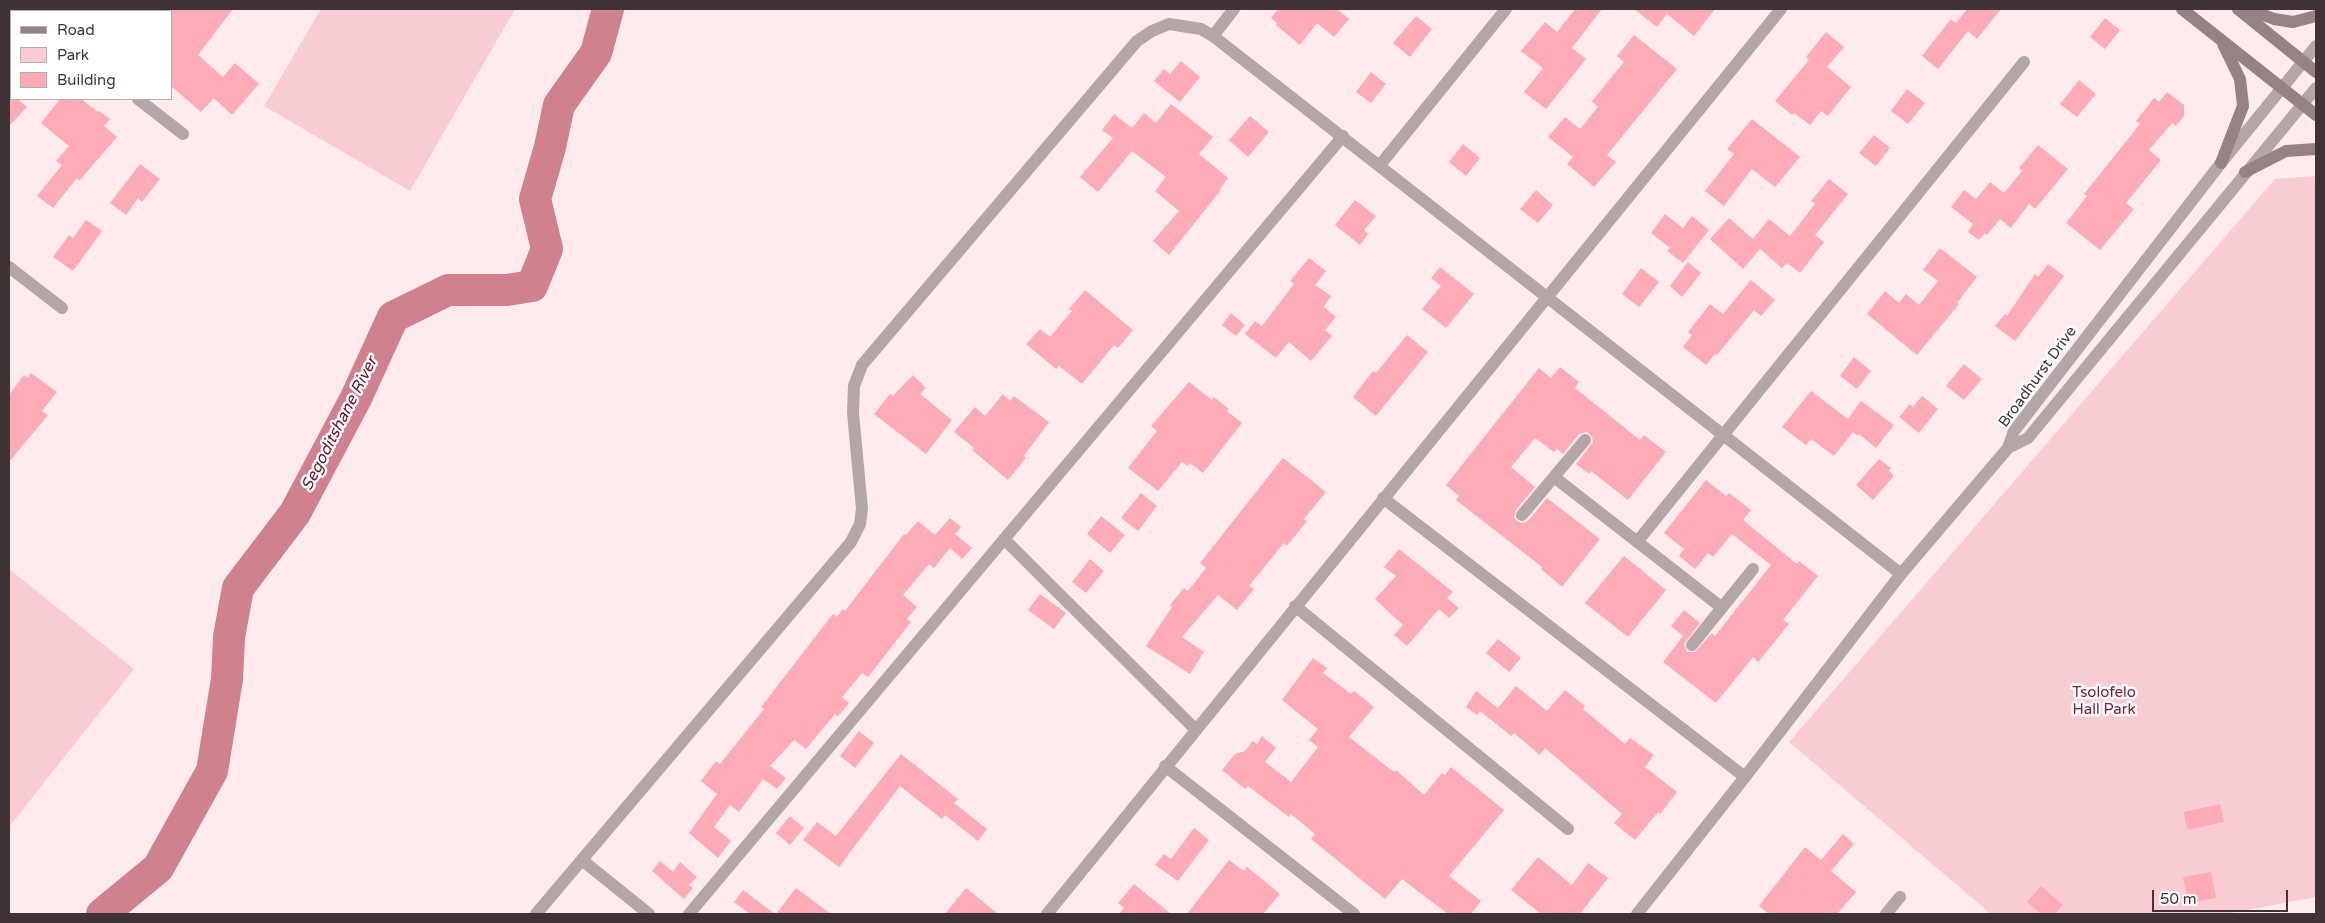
<!DOCTYPE html>
<html>
<head>
<meta charset="utf-8">
<style>
	body { margin:0 }
	#map { position:relative; width:2325px; height:923px; overflow:hidden; background:#ffeaed; font-family:"Varela Round",sans-serif }
	canvas { display:block }
	.frame { position:absolute; inset:0; border:10px solid #403335; pointer-events:none }
	.legend { position:absolute; left:10px; top:10px; width:162px; height:90px; box-sizing:border-box; background:#fff; border:1px solid #b3adae; margin:0; padding:6px 9px; list-style:none; font-size:15px; color:#403335 }
	.legend li { display:flex; align-items:center; gap:10px; height:25px }
	.legend b { width:25px; border:1px solid #b3adae }
	.scale { position:absolute; left:2152px; top:890px; width:136px; height:22px; box-sizing:border-box; border:2px solid #403335; border-top:0; padding-left:6px; font-size:15px; line-height:18px; white-space:nowrap; color:#403335; -webkit-text-stroke:4px #fff; paint-order:stroke }
</style>
</head>
<body>
<div id="map">
<canvas width="2325" height="923"></canvas>
<div class="frame"></div>
<ul class="legend">
<li><b style="height:6px;background:#968184"></b>Road</li>
<li><b style="height:14px;background:#f8ccd2"></b>Park</li>
<li><b style="height:14px;background:#feabb8"></b>Building</li>
</ul>
<div class="scale">50 m</div>
</div>
<script>
const c = document.querySelector('canvas').getContext('2d');
c.lineJoin = 'round';
function fillPath(path, color) {
  c.fillStyle = color;
  c.fill(path, 'evenodd');
}
function shape(rows) {
  const path = new Path2D();
  for (const r of rows) {
    path.moveTo(r[0], r[1]);
    for (let i = 2; i < r.length; i += 2) path.lineTo(r[i], r[i + 1]);
  }
  return path;
}
function strokePath(path, color, width, dash) {
  c.strokeStyle = color;
  c.lineWidth = width;
  c.lineCap = dash ? 'butt' : 'round';
  c.setLineDash(dash || []);
  c.stroke(path);
}
function drawText(font, color, halo, rows, align = 'center') {
  c.font = font + ' "Varela Round",sans-serif';
  c.lineWidth = 5;
  c.setLineDash([]);
  c.textBaseline = 'middle';
  c.strokeStyle = halo;
  c.fillStyle = color;
  for (const [text, x, y, turn = 0] of rows) {
    c.save();
    c.translate(x, y);
    c.rotate((+turn || 0) * Math.PI / 180);
    c.textAlign = isNaN(turn) ? turn : align;
    if (halo) c.strokeText(text, 0, 0);
    c.fillText(text, 0, 0);
    c.restore();
  }
}
fillPath(shape([
	[321,9,515,9,410,191,264,106],
	[2316,176,2316,897,2225,914,1991,914,1789,742,2275,179],
	[9,569,134,669,9,827]
]), '#f8ccd2');
strokePath(shape([
	[102,914,158,868,212,771,227,679,229,637,238,588,295,513,356,398,393,317,448,290,507,290,532,286,547,249,535,199,550,147,559,105,596,53,608,9]
]), '#d0818e', 32);
fillPath(shape([
	[171,9,233,9,198,55,223,77,235,63,259,84,232,115,214,98,201,112,171,86],
	[1278,9,1337,9,1349,19,1334,37,1317,23,1300,45,1276,25,1277,23,1271,18],
	[1575,9,1602,9,1572,48,1586,59,1546,109,1524,92,1543,68,1521,51,1545,22,1557,32],
	[1634,9,1715,9,1694,36,1667,14,1657,27],
	[1967,9,2001,9,1977,39,1968,31,1938,69,1922,56,1951,19,1956,23],
	[1416,16,1432,29,1410,57,1393,43],
	[2105,18,2120,30,2105,49,2090,37],
	[1826,32,1844,47,1827,67,1851,87,1828,116,1821,111,1810,125,1794,113,1792,115,1775,101,1809,60,1806,57],
	[1634,35,1677,69,1607,155,1616,162,1594,187,1567,164,1573,157,1548,137,1565,117,1580,129,1598,107,1592,101,1624,62,1617,56],
	[1181,61,1200,77,1180,102,1154,81,1164,69,1170,74],
	[1371,72,1386,84,1371,103,1356,92],
	[2079,80,2096,94,2077,117,2060,104],
	[1907,89,1925,103,1908,124,1891,111],
	[9,90,11,93,11,99,18,99,27,107,9,126],
	[2167,92,2184,105,2184,116,2176,126,2172,123,2149,150,2161,160,2126,203,2134,209,2100,250,2066,223,2087,196,2084,194,2140,124,2136,121,2154,98,2159,102],
	[60,99,81,99,98,112,99,111,110,119,104,126,117,137,79,181,77,178,53,208,37,196,62,165,56,161,69,146,41,123],
	[1171,104,1213,137,1199,154,1228,178,1220,189,1221,190,1169,255,1153,241,1179,211,1155,191,1166,177,1132,151,1098,192,1080,177,1113,138,1102,130,1114,114,1132,128,1144,113,1156,123],
	[1250,116,1269,132,1248,157,1229,140],
	[1752,119,1800,157,1775,187,1752,169,1724,206,1705,191,1734,154,1727,149],
	[1874,135,1890,148,1876,166,1859,153],
	[1463,144,1480,158,1466,176,1449,162],
	[2038,145,2068,169,2035,209,2029,204,2011,228,2000,219,1987,235,1985,233,1979,240,1968,232,1973,224,1951,207,1964,190,1976,199,1990,182,2004,193,2022,171,2019,168],
	[140,164,160,179,142,202,138,198,126,215,110,203],
	[1829,179,1848,194,1815,235,1824,242,1800,273,1787,263,1782,268,1760,249,1743,269,1710,239,1729,218,1753,239,1769,219,1790,236,1815,204,1811,201],
	[1536,190,1553,205,1538,223,1520,209],
	[1355,200,1376,216,1364,230,1368,234,1360,245,1335,225],
	[1665,214,1683,228,1692,216,1709,230,1683,263,1667,251,1670,248,1651,233],
	[86,220,102,231,73,271,53,257,69,235,73,238],
	[1940,248,1977,277,1957,303,1959,304,1917,355,1867,314,1885,291,1899,303,1906,294,1919,305,1938,281,1923,270],
	[1309,258,1326,271,1315,285,1331,296,1324,307,1336,317,1325,330,1332,336,1311,361,1289,342,1276,358,1245,334,1255,321,1262,326,1294,284,1290,281],
	[1688,262,1701,273,1682,297,1670,286],
	[2048,264,2064,276,2015,341,1995,326,2005,314,2007,316,2035,274,2038,277],
	[1440,267,1474,294,1446,328,1422,309,1441,286,1431,278],
	[1641,268,1659,282,1639,307,1622,294],
	[1751,280,1775,300,1761,316,1754,310,1717,355,1715,354,1706,365,1683,347,1692,335,1688,332,1710,304,1723,314],
	[1085,290,1133,330,1118,348,1114,345,1082,384,1059,366,1056,369,1026,344,1040,329,1050,337,1072,311,1069,309],
	[1231,313,1245,325,1236,336,1222,325],
	[1407,335,1428,352,1376,416,1353,397,1373,371,1376,373],
	[1854,357,1871,371,1857,389,1840,376],
	[1964,364,1982,379,1964,400,1946,386],
	[1560,367,1579,382,1575,388,1640,440,1644,435,1666,452,1628,500,1591,471,1589,474,1576,464,1593,442,1592,437,1587,432,1579,434,1563,454,1557,449,1554,452,1535,438,1511,467,1535,487,1516,510,1514,517,1517,521,1521,523,1528,521,1547,498,1600,539,1562,587,1541,569,1542,567,1456,500,1459,496,1446,485,1539,368,1551,378],
	[31,373,57,392,42,411,48,415,9,462,9,395,24,375,28,378],
	[913,375,926,388,920,394,952,420,926,454,874,414,890,394,893,396],
	[1189,382,1212,400,1214,397,1229,409,1227,411,1242,423,1203,473,1190,463,1188,466,1182,462,1158,491,1128,468,1157,431,1151,426],
	[1811,391,1848,419,1861,401,1894,425,1876,448,1859,434,1858,436,1853,432,1834,456,1811,439,1806,445,1782,427],
	[1003,394,1010,401,1014,396,1049,422,1024,456,1026,458,1008,480,972,450,974,448,954,432,975,407,985,416],
	[1922,396,1938,409,1919,433,1899,417,1910,404,1913,407],
	[1283,458,1326,492,1304,519,1307,521,1287,546,1284,543,1249,586,1254,589,1237,610,1218,595,1182,637,1204,652,1190,674,1146,646,1172,607,1170,605,1184,588,1188,591,1206,568,1200,563],
	[1879,459,1891,468,1889,471,1894,476,1873,500,1856,485],
	[1706,480,1726,496,1729,493,1751,510,1743,520,1797,564,1799,561,1818,576,1783,620,1789,624,1758,662,1753,657,1716,703,1663,662,1683,636,1671,626,1684,610,1700,623,1684,644,1687,652,1695,652,1712,633,1715,636,1771,565,1732,534,1713,557,1708,553,1695,569,1679,556,1684,549,1664,533],
	[1141,493,1157,506,1138,531,1121,518],
	[1101,516,1125,535,1110,553,1087,534],
	[950,518,961,527,955,534,972,548,962,559,950,548,934,568,929,564,903,595,917,607,907,619,911,622,868,677,862,673,842,697,849,703,838,716,835,714,806,749,794,740,770,766,786,778,777,789,763,779,739,812,730,805,714,827,731,841,718,858,689,833,717,794,701,781,716,761,720,764,764,709,761,707,833,614,837,617,843,609,845,611,904,534,906,535,918,521,935,535],
	[1399,549,1453,592,1447,598,1459,608,1449,618,1439,609,1407,646,1394,635,1403,625,1375,599,1396,576,1384,567],
	[1624,556,1666,590,1628,637,1585,603],
	[1090,559,1104,571,1086,593,1072,582],
	[1040,594,1066,613,1054,629,1028,610],
	[1498,639,1521,658,1509,672,1486,653],
	[1313,658,1327,668,1323,673,1351,694,1354,691,1374,707,1349,737,1394,772,1396,770,1424,795,1442,773,1445,775,1451,767,1504,810,1449,876,1481,901,1471,914,1448,914,1402,879,1385,899,1311,839,1315,834,1291,814,1289,817,1248,786,1245,789,1222,770,1235,754,1245,751,1253,741,1257,744,1262,736,1276,748,1265,762,1291,782,1318,747,1309,740,1318,729,1282,700],
	[1516,686,1547,711,1565,690,1585,706,1583,709,1625,744,1630,738,1654,755,1645,767,1677,792,1660,814,1658,812,1635,840,1614,823,1622,814,1545,748,1540,755,1514,733,1511,736,1480,711,1477,715,1466,707,1476,691,1498,708],
	[859,731,874,743,855,768,840,756],
	[901,754,958,799,954,803,987,829,978,841,945,815,942,819,900,786,839,867,803,840,817,822,836,836],
	[2220,804,2224,822,2187,830,2184,812],
	[790,816,804,828,790,845,776,833],
	[1194,828,1209,840,1178,881,1155,865,1164,854,1171,859],
	[1843,834,1854,844,1831,871,1856,892,1837,914,1769,914,1759,906,1805,847,1821,860],
	[1538,857,1572,885,1588,863,1608,878,1580,914,1541,914,1511,890],
	[1229,860,1244,871,1247,867,1280,894,1263,914,1187,914],
	[660,861,673,872,680,862,697,877,689,885,693,888,684,899,652,871],
	[2211,872,2216,898,2188,903,2183,877],
	[1134,884,1171,914,1119,914,1124,908,1118,903],
	[2041,886,2063,905,2055,914,2041,914,2027,902],
	[796,888,831,914,776,914],
	[966,888,998,914,945,914],
	[743,890,775,914,750,914,734,902]
]), '#feabb8');
strokePath(shape([
	[22,9,25,11],
	[1213,36,1234,9],
	[138,99,183,134],
	[1380,165,1506,9],
	[9,267,62,308],
	[1554,477,1721,607],
	[1383,498,1745,777],
	[1522,515,1585,440],
	[1004,539,1195,729],
	[1637,542,2024,62],
	[1295,606,1568,829],
	[1692,645,1753,569],
	[1165,766,1354,914],
	[582,860,649,914],
	[536,914,851,542,860,524,862,509,853,413,854,386,862,365,1137,41,1152,31,1169,24,1201,29,1213,36,1901,574],
	[689,914,1343,136],
	[1047,914,1781,9],
	[1886,914,1900,897]
]), '#b4a5a7', 12);
strokePath(shape([
	[2008,448,2028,438,2316,88],
	[1637,914,1745,777,1901,574,2008,448,2014,431,2221,163,2316,46]
]), '#b4a5a7', 12);
strokePath(shape([
	[2182,9,2316,115],
	[2238,9,2316,72],
	[2248,9,2274,19,2293,22,2316,16],
	[2221,163,2243,106,2240,79,2223,44],
	[2245,172,2286,151,2316,149]
]), '#968184', 12);
drawText('15px', '#403335', '#fff', [
	["Broadhurst Drive",2038,377,-54]
]);
drawText('15px', '#791b36', '#fff', [
	["Tsolofelo",2104,693],
	["Hall Park",2104,710]
]);
drawText('italic 16px', '#6c0b2c', '#fff', [
	["Segoditshane River",340,424,-63]
]);
</script>
</body>
</html>
